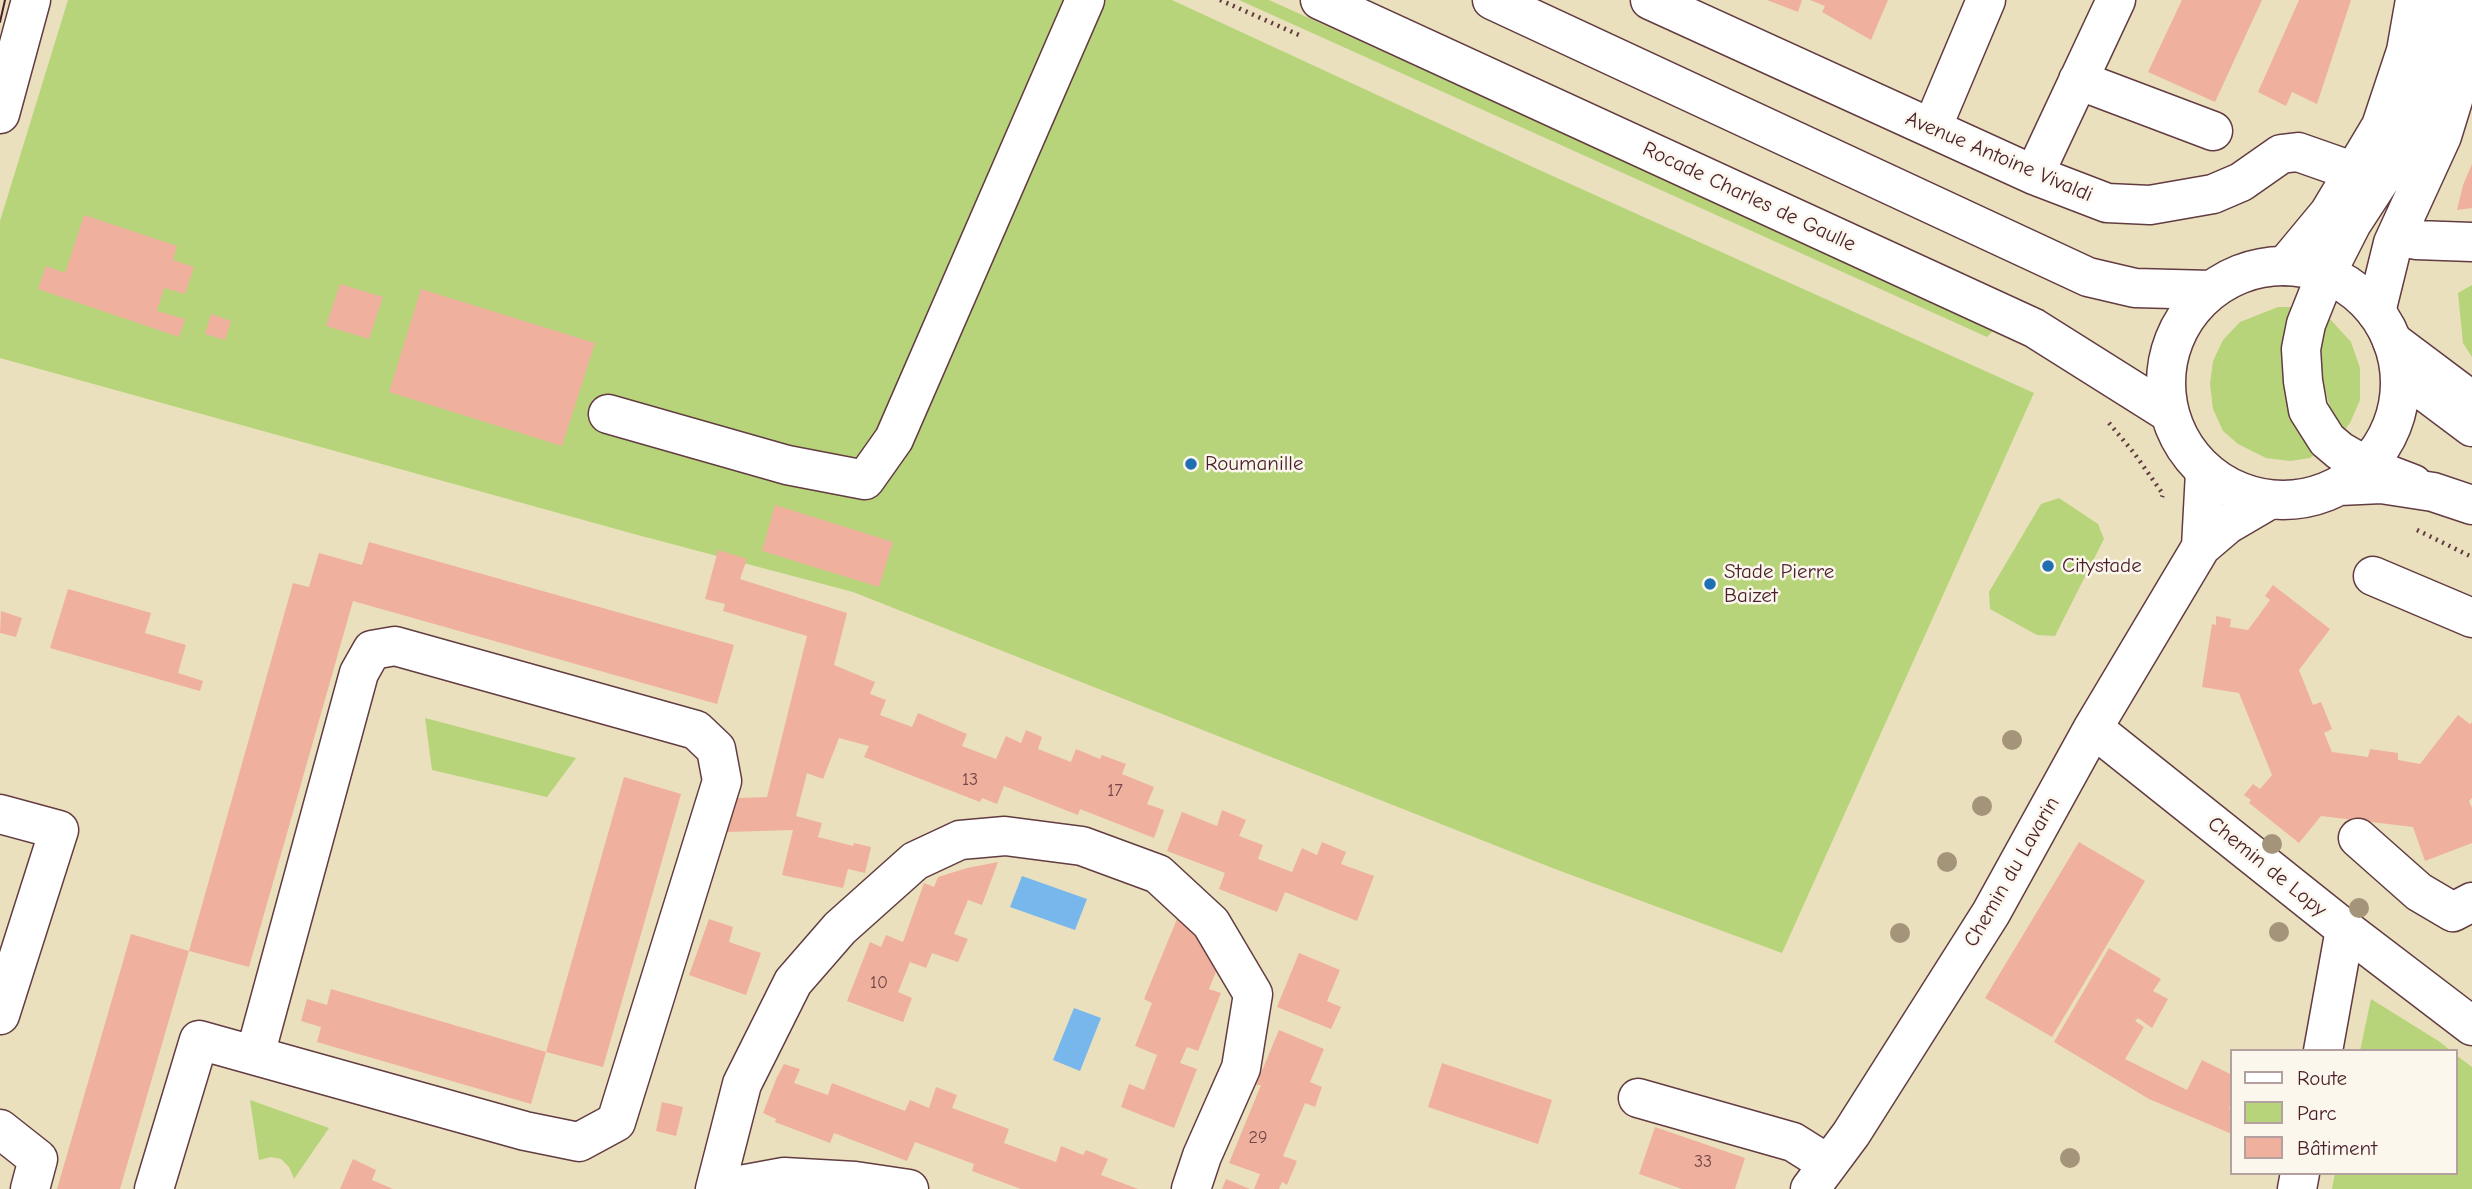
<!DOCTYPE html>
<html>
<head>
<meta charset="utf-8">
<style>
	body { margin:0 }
	#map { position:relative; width:2472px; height:1189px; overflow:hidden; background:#eae0bd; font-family:"Comic Neue",sans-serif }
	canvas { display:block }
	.legend { position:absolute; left:2230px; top:1049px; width:228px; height:126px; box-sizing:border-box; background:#fbf7ec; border:2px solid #b4a19f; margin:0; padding:9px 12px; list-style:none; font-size:21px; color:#4a1f2b }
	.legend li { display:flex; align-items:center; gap:14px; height:35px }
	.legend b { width:35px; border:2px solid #b4a19f }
</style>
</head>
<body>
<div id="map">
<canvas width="2472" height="1189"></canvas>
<ul class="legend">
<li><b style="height:9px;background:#fff"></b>Route</li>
<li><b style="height:19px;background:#b7d47a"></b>Parc</li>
<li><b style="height:19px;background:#efb19d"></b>Bâtiment</li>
</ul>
</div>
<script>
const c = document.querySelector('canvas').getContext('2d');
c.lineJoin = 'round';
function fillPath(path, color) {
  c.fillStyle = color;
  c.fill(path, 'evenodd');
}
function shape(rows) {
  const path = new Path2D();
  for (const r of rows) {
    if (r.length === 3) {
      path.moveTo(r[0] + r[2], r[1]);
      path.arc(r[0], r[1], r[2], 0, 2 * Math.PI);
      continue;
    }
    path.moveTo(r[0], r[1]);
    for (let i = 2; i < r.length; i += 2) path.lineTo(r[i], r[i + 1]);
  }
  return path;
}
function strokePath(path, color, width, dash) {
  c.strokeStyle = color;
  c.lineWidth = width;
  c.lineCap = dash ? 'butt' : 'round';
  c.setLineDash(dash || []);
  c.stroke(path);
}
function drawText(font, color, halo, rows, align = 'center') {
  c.font = font + ' "Comic Neue",sans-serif';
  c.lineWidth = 5;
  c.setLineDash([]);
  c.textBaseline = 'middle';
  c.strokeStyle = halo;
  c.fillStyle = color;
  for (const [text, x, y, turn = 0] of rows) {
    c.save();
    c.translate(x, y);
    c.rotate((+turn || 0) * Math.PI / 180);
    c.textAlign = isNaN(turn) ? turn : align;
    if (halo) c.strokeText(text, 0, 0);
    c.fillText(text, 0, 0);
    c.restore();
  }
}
fillPath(shape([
	[68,0,1172,0,1535,168,2034,393,1782,953,1555,869,853,592,634,534,0,358,0,221],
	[1239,0,1269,0,1995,329,1987,337],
	[2472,285,2472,357,2463,343,2458,293],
	[2278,307,2299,307,2325,447,2310,458,2290,461,2266,458,2238,444,2223,431,2213,409,2210,384,2213,361,2223,340,2240,322],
	[2320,315,2330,319,2351,342,2360,368,2360,400,2350,423,2342,433,2333,417,2322,380,2318,340],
	[2059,498,2098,524,2104,539,2055,636,2037,635,1990,609,1989,592,2041,504],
	[425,718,576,758,547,797,432,770],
	[2371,999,2440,1042,2451,1051,2360,1051],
	[2456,1055,2472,1067,2472,1189,2332,1189,2335,1173,2456,1173],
	[250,1100,329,1128,294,1179,289,1167,281,1159,271,1157,259,1160]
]), '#b7d47a');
fillPath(shape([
	[1022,876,1087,899,1075,930,1010,907],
	[1074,1008,1101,1018,1080,1071,1053,1060]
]), '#78b7ec');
fillPath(shape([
	[1767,0,1802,0,1798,12],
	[1810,0,1888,0,1871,40,1822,12,1825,6],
	[2182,0,2262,0,2215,102,2148,72],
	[2299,0,2351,0,2317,104,2292,92,2286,106,2258,92],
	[2472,164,2472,208,2457,210,2463,185],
	[84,215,177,246,173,260,194,267,185,294,164,288,157,311,185,319,179,337,38,289,46,266,65,273],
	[340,284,383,297,369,339,326,326],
	[421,289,595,343,562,446,389,392],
	[211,314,231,321,225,340,205,334],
	[775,505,893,542,879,587,762,551],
	[369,542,734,645,717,704,353,601,249,967,189,951,120,1189,57,1189,131,934,189,951,293,583,309,587,319,553,362,565],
	[718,550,747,559,740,579,847,613,834,665,875,682,870,694,886,700,880,715,912,727,918,713,967,734,962,746,996,759,1006,736,1021,743,1026,730,1042,737,1038,749,1071,762,1076,749,1100,759,1102,755,1126,764,1122,774,1154,787,1147,804,1164,810,1154,838,1080,809,1078,815,1004,786,997,804,982,798,980,802,864,757,869,746,839,738,823,779,807,773,796,816,822,823,818,837,853,846,854,843,871,847,865,873,848,869,843,888,782,875,793,830,727,832,738,798,767,797,807,636,723,611,725,604,705,599],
	[2273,585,2330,629,2299,670,2313,705,2321,702,2332,729,2324,733,2332,752,2368,757,2370,749,2398,753,2398,760,2420,764,2458,715,2470,724,2472,722,2472,798,2469,801,2472,808,2472,843,2425,861,2413,827,2321,816,2299,843,2249,803,2251,800,2244,795,2253,784,2260,789,2272,775,2239,693,2202,687,2212,624,2216,625,2216,616,2231,619,2230,627,2248,630,2270,600,2265,596],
	[68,589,151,613,145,633,186,645,178,673,203,681,200,691,50,648],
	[1,611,22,618,16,637,0,633],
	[624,777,681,794,603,1067,546,1052],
	[1222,810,1246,820,1239,836,1263,845,1258,859,1292,872,1302,848,1317,855,1322,842,1346,852,1341,864,1374,876,1357,921,1285,892,1277,912,1219,889,1225,873,1167,851,1182,812,1217,826],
	[2079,842,2145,881,2052,1037,1985,998],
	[998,862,982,905,968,900,954,934,968,939,958,962,932,953,926,968,910,962,898,992,912,998,903,1022,847,1001,870,942,881,947,886,935,903,942,924,883,934,887,938,877,967,868],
	[709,919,733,927,729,942,761,953,746,995,689,975],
	[1177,919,1193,933,1207,951,1217,969,1209,989,1221,993,1198,1051,1187,1047,1180,1063,1197,1069,1174,1128,1121,1107,1129,1084,1144,1090,1157,1055,1135,1046,1152,1003,1144,999],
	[2109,948,2161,979,2153,991,2168,999,2152,1028,2138,1018,2135,1021,2144,1027,2125,1059,2187,1090,2202,1060,2232,1075,2232,1102,2229,1108,2232,1110,2232,1134,2149,1099,2054,1042],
	[1299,953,1340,970,1327,1001,1341,1007,1331,1029,1277,1007],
	[331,989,546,1052,531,1104,317,1042,321,1027,301,1021,307,999,327,1005],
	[1279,1030,1324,1049,1310,1082,1322,1087,1315,1107,1305,1103,1283,1156,1297,1161,1287,1185,1282,1182,1279,1189,1254,1189,1260,1174,1229,1163,1261,1085,1256,1085],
	[1442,1063,1552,1100,1538,1144,1428,1107],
	[784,1064,800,1069,794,1083,828,1095,832,1083,905,1111,910,1100,929,1108,936,1087,957,1095,952,1108,1009,1129,1004,1143,1056,1162,1061,1146,1083,1155,1086,1150,1108,1159,1101,1175,1138,1189,1021,1189,972,1171,974,1164,915,1142,907,1161,834,1133,830,1143,775,1122,776,1119,763,1113,777,1077],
	[662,1102,683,1107,676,1136,656,1131],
	[1655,1127,1745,1158,1735,1189,1682,1189,1639,1174],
	[353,1159,376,1170,372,1180,393,1189,340,1189],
	[1226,1179,1250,1189,1222,1189]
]), '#efb19d');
const minor = shape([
	[1650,0,2034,175,2107,203,2150,205,2213,194,2241,182,2281,154,2298,152,2355,172],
	[2078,80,2213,131],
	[0,114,31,0],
	[1932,128,1986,0],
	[2034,175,2116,0],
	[2397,236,2416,240,2472,242],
	[2285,266,2329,213,2381,126,2406,51,2415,0],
	[2376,312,2393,243,2442,136,2458,84,2472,5],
	[2392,341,2472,401],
	[608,414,787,465,865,480,894,439,1085,0],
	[2413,484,2366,466,2340,451,2327,440,2308,410,2303,381,2301,349,2306,324,2326,274,2352,223,2382,177,2405,134,2429,80,2437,55,2445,0],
	[2201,547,2205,472],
	[2373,576,2472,618],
	[2093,728,2345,929,2472,1026],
	[0,814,59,830,0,1015],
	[2358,838,2419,892,2453,912,2472,902],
	[2323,1051,2345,929],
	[1638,1098,1793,1142,1828,1164],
	[0,1129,38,1159,30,1189],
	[154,1189,199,1040,525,1131,579,1142,616,1122,722,781,716,749,696,730,395,646,372,650,359,673,255,1055],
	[715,1189,742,1084,793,982,840,928,915,861,960,840,1005,836,1082,846,1158,874,1211,923,1253,994,1241,1068,1202,1156,1191,1189],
	[719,1189,784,1177,855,1181,909,1189],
	[1810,1189,1851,1134,1991,913,2093,728,2201,547,2228,524,2269,500],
	[2297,1189,2300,1173]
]);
const major = shape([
	[1320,0,2034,328,2169,413],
	[1492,0,2088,277,2135,288,2211,290],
	[2283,383,117],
	[2400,373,2472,427],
	[2339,486,2381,484,2433,492,2472,505]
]);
strokePath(minor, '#623c41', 41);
strokePath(major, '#623c41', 41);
strokePath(shape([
	[1220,0,1299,35],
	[2109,423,2134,453,2163,494,2162,497],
	[2417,530,2472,557]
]), '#623c41', 4.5, [2, 5]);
strokePath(minor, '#fff', 38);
strokePath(major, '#fff', 38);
strokePath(shape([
	[0,22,5,0]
]), '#4a1f2b', 2);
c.fillStyle = '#a4947a';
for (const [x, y] of [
	[2012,740],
	[1982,806],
	[2272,844],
	[1947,862],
	[2359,908],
	[2279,932],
	[1900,933],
	[2070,1158]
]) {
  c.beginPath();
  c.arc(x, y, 10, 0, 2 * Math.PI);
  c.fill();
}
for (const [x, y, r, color] of [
	[1191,464,7,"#1f6fb2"],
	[2048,566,7,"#1f6fb2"],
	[1710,584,7,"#1f6fb2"]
]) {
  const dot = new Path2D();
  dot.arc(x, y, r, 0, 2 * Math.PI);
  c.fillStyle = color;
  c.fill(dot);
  strokePath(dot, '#fbf7ec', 2.5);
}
drawText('18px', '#734448', null, [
	["13",970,780],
	["17",1115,791],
	["10",879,983],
	["29",1258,1138],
	["33",1703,1162]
]);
drawText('21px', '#4a1f2b', '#fbf7ec', [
	["Avenue Antoine Vivaldi",1999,157,23],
	["Rocade Charles de Gaulle",1749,197,25],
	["Chemin de Lopy",2267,867,39],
	["Chemin du Lavarin",2012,872,-60]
]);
drawText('21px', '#4a1f2b', '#fbf7ec', [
	["Roumanille",1205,464],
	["Citystade",2062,566],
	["Stade Pierre",1724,572],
	["Baizet",1724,596]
], 'left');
</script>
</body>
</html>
